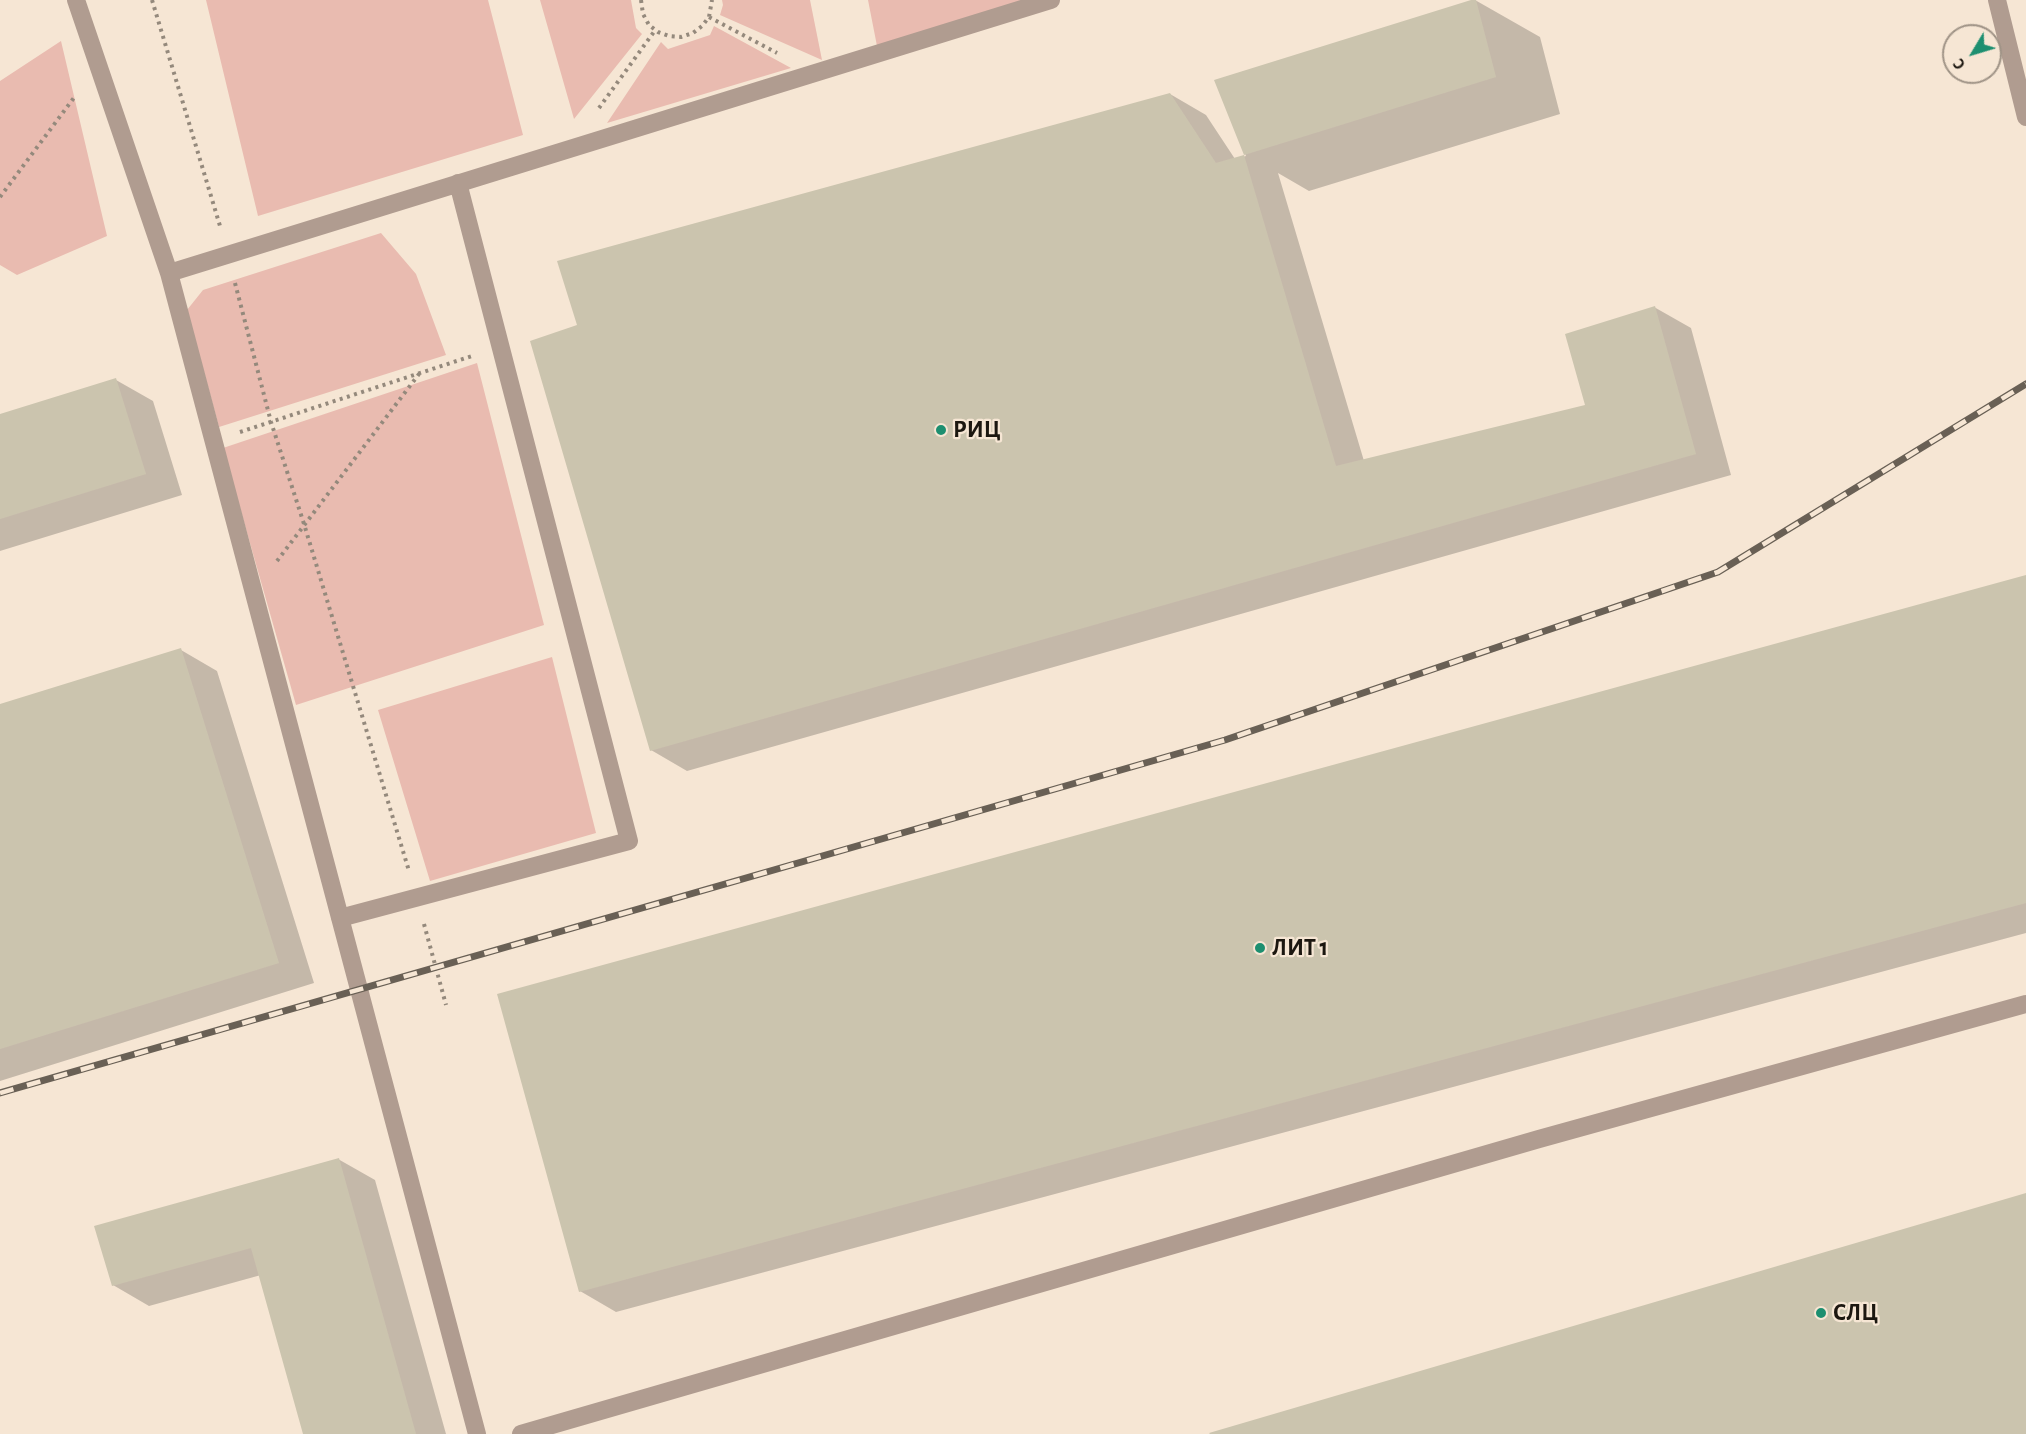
<!DOCTYPE html>
<html>
<head>
<meta charset="utf-8">
<style>
	body { margin:0 }
	#map { position:relative; width:2026px; height:1434px; overflow:hidden; background:#f6e6d4; font-family:"Alegreya Sans",sans-serif }
	canvas { display:block }
	.north { position:absolute; left:1942px; top:24px; width:60px; height:60px; box-sizing:border-box; background:#f6e6d4; border:2px solid #9f9386; border-radius:50%; rotate:232deg; font-size:16px; font-weight:700; line-height:24px; text-align:center; color:#1c1710 }
	.north::after { content:''; display:block; margin:auto; width:21px; height:27px; background:#1d8f70; clip-path:polygon(50% 0,100% 100%,50% 72%,0 100%) }
</style>
</head>
<body>
<div id="map">
<canvas width="2026" height="1434"></canvas>
<div class="north">С</div>
</div>
<script>
const c = document.querySelector('canvas').getContext('2d');
c.lineJoin = 'round';
function fillPath(path, color) {
  c.fillStyle = color;
  c.fill(path, 'evenodd');
}
function shape(rows) {
  const path = new Path2D();
  for (const r of rows) {
    path.moveTo(r[0], r[1]);
    for (let i = 2; i < r.length; i += 2) path.lineTo(r[i], r[i + 1]);
  }
  return path;
}
function strokePath(path, color, width, dash) {
  c.strokeStyle = color;
  c.lineWidth = width;
  c.lineCap = dash ? 'butt' : 'round';
  c.setLineDash(dash || []);
  c.stroke(path);
}
function drawText(font, color, halo, rows, align = 'center') {
  c.font = font + ' "Alegreya Sans",sans-serif';
  c.lineWidth = 4.5;
  c.setLineDash([]);
  c.textBaseline = 'middle';
  c.strokeStyle = halo;
  c.fillStyle = color;
  for (const [text, x, y, turn = 0] of rows) {
    c.save();
    c.translate(x, y);
    c.rotate((+turn || 0) * Math.PI / 180);
    c.textAlign = isNaN(turn) ? turn : align;
    if (halo) c.strokeText(text, 0, 0);
    c.fillText(text, 0, 0);
    c.restore();
  }
}
fillPath(shape([
	[206,0,488,0,523,135,258,216],
	[540,0,631,0,636,28,642,34,574,119],
	[722,0,810,0,822,60,720,15,723,5],
	[868,0,1028,0,877,46],
	[714,26,791,68,607,123,661,42,668,49,710,35],
	[61,41,107,236,17,275,0,265,0,81],
	[381,233,416,274,446,355,219,427,187,310,203,290],
	[477,363,544,625,296,705,223,448],
	[552,657,596,833,430,881,378,710]
]), '#e9bbb0');
fillPath(shape([
	[1475,0,1540,37,1560,114,1309,191,1278,173,1364,461,1587,406,1654,307,1691,328,1731,475,687,771,651,750,579,326,1170,94,1206,115,1235,159,1246,156,1216,80],
	[116,380,153,401,182,495,0,551,0,416],
	[2026,577,2026,933,616,1312,580,1291],
	[181,650,217,671,314,983,0,1081,0,706],
	[338,1159,375,1180,446,1434,305,1434,261,1275,149,1306,113,1285]
]), '#0003');
fillPath(shape([
	[1471,0,1476,0,1496,77,1244,155,1214,80],
	[1170,93,1216,163,1244,155,1336,466,1585,405,1565,334,1655,306,1696,454,650,751,530,341,577,325,557,261],
	[116,378,146,474,0,519,0,414],
	[2026,575,2026,903,579,1292,497,994],
	[181,648,279,963,0,1049,0,704],
	[339,1158,416,1434,303,1434,251,1248,112,1286,94,1226],
	[2026,1193,2026,1434,1210,1434,1209,1433]
]), '#cbc4ae');
strokePath(shape([
	[152,0,220,226],
	[641,0,643,14,649,25,658,32,669,36,681,37,693,33,702,26,709,17,712,0],
	[709,17,777,53],
	[599,108,656,29],
	[0,197,76,95],
	[235,283,271,422,304,524,409,871],
	[240,432,472,356],
	[277,561,419,374],
	[424,924,446,1005]
]), '#94897c', 4, [3, 4.5]);
strokePath(shape([
	[76,0,169,273,477,1434],
	[1997,0,2026,117],
	[169,273,1051,0],
	[340,918,629,841,458,183],
	[521,1434,1539,1139,2026,1004]
]), '#b09c90', 18);
const rail = shape([
	[0,1093,1225,740,1718,572,2026,384]
]);
strokePath(rail, '#696055', 7);
strokePath(rail, '#f6e6d4', 4.5, [14]);
for (const [x, y, r, color] of [
	[941,430,6,"#1d8f70"],
	[1260,948,6,"#1d8f70"],
	[1821,1313,6,"#1d8f70"]
]) {
  const dot = new Path2D();
  dot.arc(x, y, r, 0, 2 * Math.PI);
  c.fillStyle = color;
  c.fill(dot);
  strokePath(dot, '#f6e6d4', 2);
}
drawText('bold 24px', '#1c1710', '#f6e6d4', [
	["РИЦ",953,430],
	["ЛИТ 1",1272,948],
	["СЛЦ",1833,1313]
], 'left');
</script>
</body>
</html>
